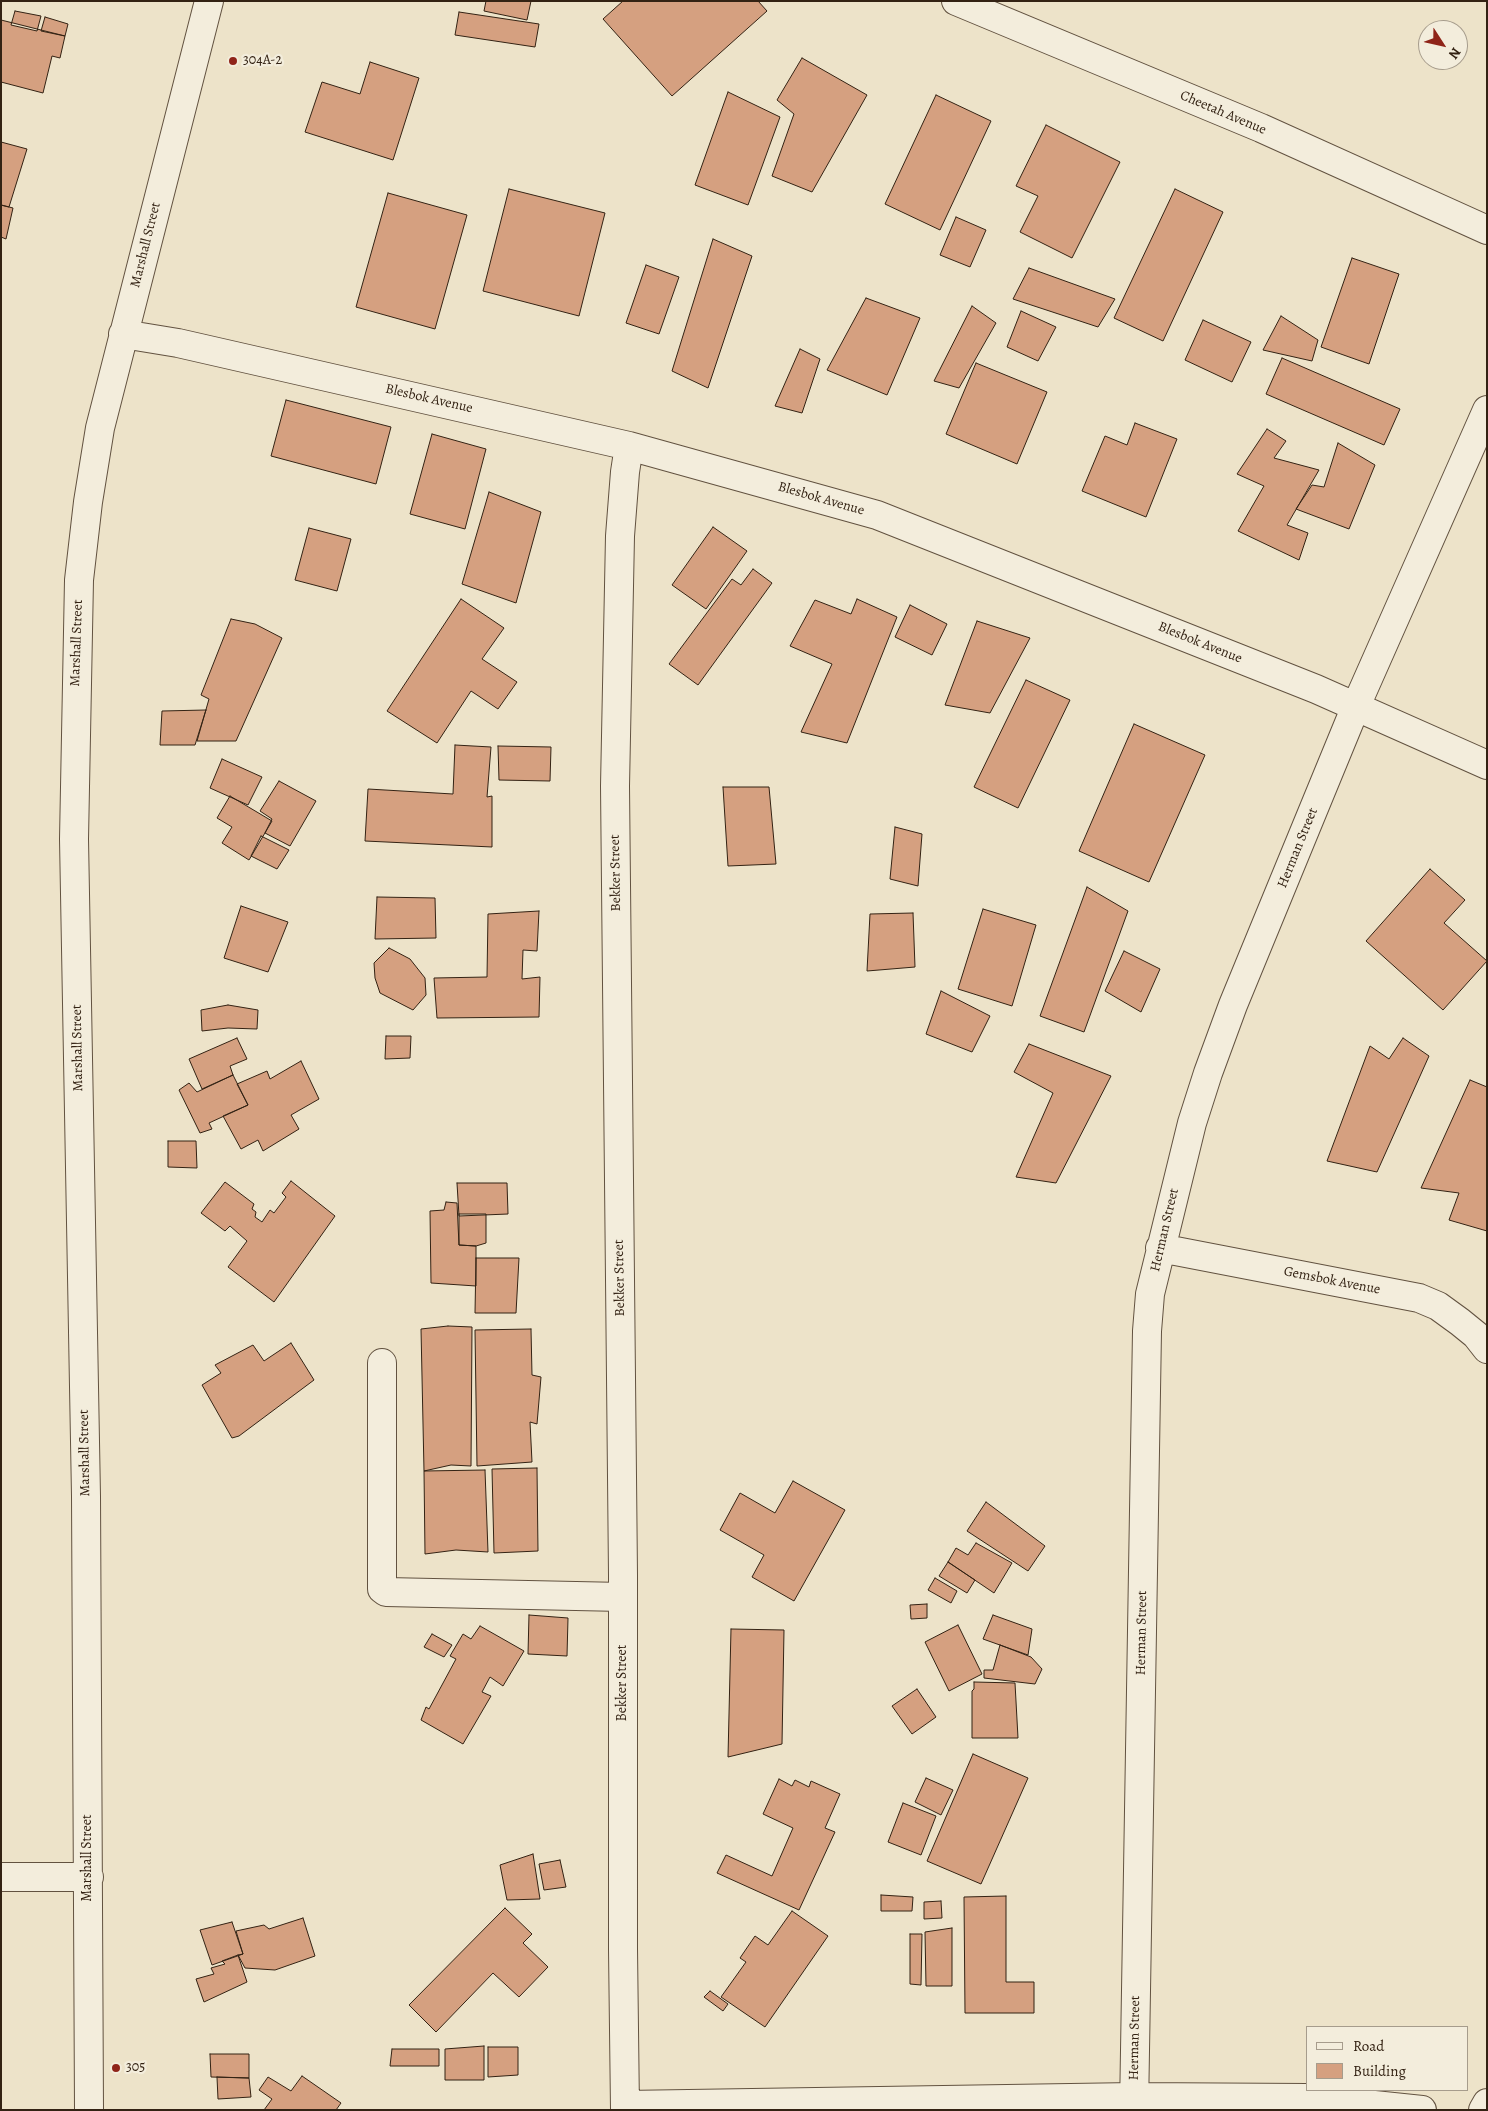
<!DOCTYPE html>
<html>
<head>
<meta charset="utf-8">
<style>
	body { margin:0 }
	#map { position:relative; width:1488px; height:2111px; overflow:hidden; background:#ede3c9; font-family:Alegreya,serif }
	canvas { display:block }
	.frame { position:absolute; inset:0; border:2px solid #332213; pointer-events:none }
	.legend { position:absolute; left:1306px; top:2026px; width:162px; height:65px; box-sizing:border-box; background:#f3eddc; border:1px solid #a69c8c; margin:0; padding:6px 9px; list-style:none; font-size:15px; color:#332213 }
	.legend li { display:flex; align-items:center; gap:10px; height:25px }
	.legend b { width:25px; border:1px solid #a69c8c }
	.north { position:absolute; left:1418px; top:20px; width:50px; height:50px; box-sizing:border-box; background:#f3eddc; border:1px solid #a69c8c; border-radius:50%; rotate:125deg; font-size:14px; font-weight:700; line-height:20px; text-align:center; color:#332213 }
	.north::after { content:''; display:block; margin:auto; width:18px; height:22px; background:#8f2418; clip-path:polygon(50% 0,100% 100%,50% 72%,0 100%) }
</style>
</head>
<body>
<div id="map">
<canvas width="1488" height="2111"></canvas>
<div class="frame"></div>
<ul class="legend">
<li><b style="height:6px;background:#f3eddc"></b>Road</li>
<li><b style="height:14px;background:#d5a080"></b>Building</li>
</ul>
<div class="north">N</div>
</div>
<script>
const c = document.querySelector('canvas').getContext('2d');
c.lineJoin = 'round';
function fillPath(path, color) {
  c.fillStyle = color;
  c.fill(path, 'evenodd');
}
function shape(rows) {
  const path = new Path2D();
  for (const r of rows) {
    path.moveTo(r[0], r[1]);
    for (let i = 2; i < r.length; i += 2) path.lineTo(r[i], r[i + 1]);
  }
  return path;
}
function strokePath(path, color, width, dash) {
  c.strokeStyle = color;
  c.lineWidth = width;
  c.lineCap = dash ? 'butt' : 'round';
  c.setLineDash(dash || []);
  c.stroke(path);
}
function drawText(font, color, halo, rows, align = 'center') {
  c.font = font + ' Alegreya,serif';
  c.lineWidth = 4.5;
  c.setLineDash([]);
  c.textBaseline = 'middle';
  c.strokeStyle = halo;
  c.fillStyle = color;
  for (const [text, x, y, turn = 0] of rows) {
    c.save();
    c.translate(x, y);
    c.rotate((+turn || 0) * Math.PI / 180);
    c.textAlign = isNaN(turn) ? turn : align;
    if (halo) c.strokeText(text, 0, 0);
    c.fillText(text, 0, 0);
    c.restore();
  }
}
const building = shape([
	[486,1,531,1,527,20,484,11,486,1],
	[623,1,758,1,767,11,672,96,603,19,623,1],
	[15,11,41,16,37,31,11,25,15,11],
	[459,12,539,24,535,47,455,35,459,12],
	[45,17,68,24,65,36,41,31,45,17],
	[1,20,65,36,60,58,52,56,43,93,1,82,1,20],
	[802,58,867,95,812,192,772,176,794,114,777,100,802,58],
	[370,62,419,78,393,160,305,132,322,82,360,94,370,62],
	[728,92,780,117,748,205,695,185,728,92],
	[936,95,991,121,940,230,885,204,936,95],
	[1046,125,1120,162,1072,258,1020,232,1038,196,1016,186,1046,125],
	[1,142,27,149,9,207,1,205,1,142],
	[509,189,605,213,579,316,483,291,509,189],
	[1175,189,1223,212,1163,341,1114,318,1175,189],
	[388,193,467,215,435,329,356,307,388,193],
	[1,205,13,208,6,239,1,237,1,205],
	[956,217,986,230,970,267,940,255,956,217],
	[713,239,752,256,708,388,672,371,713,239],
	[1352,258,1399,274,1369,364,1321,347,1352,258],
	[646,265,679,277,659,334,626,323,646,265],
	[1029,268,1115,299,1098,327,1013,299,1029,268],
	[866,298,920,318,887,395,827,370,866,298],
	[972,306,996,323,959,388,934,381,972,306],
	[1021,311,1056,327,1038,361,1007,347,1021,311],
	[1281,316,1318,340,1312,361,1263,350,1281,316],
	[1203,320,1251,342,1232,382,1185,360,1203,320],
	[800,349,820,359,802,413,775,406,800,349],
	[1282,358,1400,409,1384,445,1266,394,1282,358],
	[976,363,1047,392,1017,464,946,434,976,363],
	[286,400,391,427,376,484,271,456,286,400],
	[1135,423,1177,439,1146,517,1082,491,1105,436,1127,445,1135,423],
	[1267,429,1286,441,1274,458,1319,470,1287,525,1308,533,1299,560,1238,531,1264,486,1237,474,1267,429],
	[432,434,486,449,465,529,410,514,432,434],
	[1338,443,1375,465,1349,529,1296,509,1312,485,1324,487,1338,443],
	[489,492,541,512,516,603,462,584,489,492],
	[713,527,747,551,706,609,672,585,713,527],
	[309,528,351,539,337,591,295,580,309,528],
	[753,569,772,583,698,685,669,664,732,579,741,585,753,569],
	[461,599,504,628,482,659,517,682,498,709,471,691,437,743,387,711,461,599],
	[857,599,897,617,847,743,801,732,832,664,790,646,815,600,851,614,857,599],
	[910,605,947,624,932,655,895,637,910,605],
	[231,619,255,624,282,638,236,741,197,741,209,699,201,695,231,619],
	[977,621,1030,638,990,713,945,705,977,621],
	[1026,680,1070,700,1018,808,974,787,1026,680],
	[206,710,195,745,160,745,162,711,206,710],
	[1134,724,1205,755,1149,882,1079,851,1134,724],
	[455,745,491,747,487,797,492,796,492,847,365,841,368,789,453,794,455,745],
	[498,746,551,747,550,781,499,780,498,746],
	[222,759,262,777,248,805,210,788,222,759],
	[279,781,316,801,290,846,265,833,272,819,260,811,279,781],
	[723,787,769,787,776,864,728,866,723,787],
	[230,796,272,821,249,860,222,843,232,827,217,818,230,796],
	[895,827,922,834,918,886,890,879,895,827],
	[261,836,289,850,277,869,251,856,261,836],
	[1430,869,1465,900,1444,923,1487,961,1443,1010,1366,941,1430,869],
	[1087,887,1128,911,1084,1032,1040,1016,1087,887],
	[377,897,435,898,436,938,375,939,377,897],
	[241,906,288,922,268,972,224,958,241,906],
	[983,909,1036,925,1012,1006,958,989,983,909],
	[539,911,537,951,523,950,522,979,540,977,539,1017,437,1018,434,978,487,977,488,914,539,911],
	[913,913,915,967,867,971,870,914,913,913],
	[389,948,410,959,425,978,426,995,413,1010,380,993,375,978,374,963,389,948],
	[1124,951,1160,969,1141,1012,1105,991,1124,951],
	[941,991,990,1016,972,1052,926,1034,941,991],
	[228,1005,258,1010,257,1029,228,1028,202,1031,201,1010,228,1005],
	[386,1036,411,1036,410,1058,385,1059,386,1036],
	[237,1038,247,1059,230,1066,233,1075,202,1089,189,1059,237,1038],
	[1403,1038,1429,1056,1377,1172,1327,1161,1370,1046,1389,1059,1403,1038],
	[1029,1044,1111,1076,1056,1183,1016,1177,1053,1093,1014,1072,1029,1044],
	[301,1061,319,1099,291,1115,299,1129,263,1151,258,1140,241,1149,223,1116,248,1105,237,1084,267,1071,270,1079,301,1061],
	[233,1075,248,1105,209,1123,212,1129,200,1133,179,1090,189,1083,197,1092,233,1075],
	[1470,1080,1487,1087,1487,1231,1449,1220,1459,1193,1421,1188,1470,1080],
	[168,1141,196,1141,197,1168,168,1167,168,1141],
	[291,1181,335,1216,274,1302,228,1267,247,1241,230,1226,225,1231,201,1213,225,1182,254,1204,252,1209,256,1212,255,1217,262,1222,270,1210,274,1213,286,1197,282,1193,291,1181],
	[457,1183,507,1183,508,1214,459,1216,457,1183],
	[446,1202,457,1203,459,1245,476,1246,476,1286,431,1283,430,1211,444,1210,446,1202],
	[459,1214,486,1214,486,1243,476,1246,459,1245,459,1214],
	[476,1258,519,1258,516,1313,475,1313,476,1258],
	[448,1326,472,1327,471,1466,451,1465,424,1471,421,1329,448,1326],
	[531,1329,532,1375,541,1377,537,1424,530,1422,532,1462,477,1466,475,1330,531,1329],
	[291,1343,314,1380,239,1436,232,1438,202,1385,221,1373,215,1365,253,1345,264,1361,291,1343],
	[537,1468,538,1551,494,1553,492,1469,537,1468],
	[485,1470,488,1552,456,1550,425,1554,424,1471,485,1470],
	[793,1481,845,1510,794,1601,752,1577,764,1555,720,1530,740,1493,775,1513,793,1481],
	[986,1502,1045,1546,1028,1571,967,1531,986,1502],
	[976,1543,1012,1563,994,1593,948,1562,956,1548,968,1555,976,1543],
	[948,1562,975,1580,967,1593,939,1576,948,1562],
	[935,1578,957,1591,951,1603,928,1590,935,1578],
	[927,1604,927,1618,911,1619,910,1605,927,1604],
	[529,1615,568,1618,567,1656,528,1654,529,1615],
	[993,1615,1032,1629,1028,1655,983,1639,993,1615],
	[958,1625,982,1674,949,1691,925,1642,958,1625],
	[480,1626,524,1651,503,1686,490,1677,482,1692,491,1696,463,1744,421,1720,426,1707,429,1709,456,1659,450,1656,463,1634,471,1639,480,1626],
	[731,1629,784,1630,782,1744,728,1757,731,1629],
	[432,1634,452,1645,444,1657,424,1647,432,1634],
	[1000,1645,1031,1657,1042,1669,1035,1684,984,1678,984,1670,993,1670,1000,1645],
	[974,1682,1015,1683,1018,1738,972,1738,972,1691,974,1689,974,1682],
	[917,1689,936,1717,912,1734,892,1706,917,1689],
	[973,1754,1028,1778,981,1884,927,1861,973,1754],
	[926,1778,953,1790,941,1815,915,1802,926,1778],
	[779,1779,792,1786,795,1780,809,1787,811,1781,840,1794,825,1828,835,1832,799,1910,717,1873,726,1855,772,1876,793,1828,763,1814,779,1779],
	[903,1803,936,1816,921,1855,888,1842,903,1803],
	[533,1854,540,1899,507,1900,500,1865,533,1854],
	[560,1860,566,1887,544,1890,539,1864,560,1860],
	[881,1895,913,1897,912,1911,881,1911,881,1895],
	[1006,1896,1006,1982,1034,1982,1034,2013,965,2013,964,1897,1006,1896],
	[941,1901,942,1918,924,1919,924,1902,941,1901],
	[505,1908,532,1934,523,1943,548,1967,519,1997,493,1973,436,2032,409,2005,505,1908],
	[792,1911,828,1936,765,2027,721,1997,746,1962,740,1958,755,1936,768,1945,792,1911],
	[303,1918,315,1956,275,1970,245,1968,238,1955,243,1954,236,1931,264,1925,269,1929,303,1918],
	[232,1922,243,1954,212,1965,200,1930,232,1922],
	[952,1928,952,1986,926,1986,925,1932,952,1928],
	[910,1934,922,1934,921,1985,910,1984,910,1934],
	[238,1955,247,1982,204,2002,196,1979,214,1974,211,1968,225,1964,222,1961,238,1955],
	[710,1991,728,2004,723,2011,704,1997,710,1991],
	[484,2046,484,2080,445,2080,445,2049,484,2046],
	[488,2047,518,2047,518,2075,488,2077,488,2047],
	[392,2049,439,2049,439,2066,390,2066,392,2049],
	[210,2054,249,2054,249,2078,211,2077,210,2054],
	[302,2076,341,2103,336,2110,264,2110,272,2099,259,2090,268,2077,291,2091,302,2076],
	[217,2077,249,2078,251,2097,218,2099,217,2077]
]);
fillPath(building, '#d5a080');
strokePath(building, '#332213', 1);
const minor = shape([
	[956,1,1261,128,1487,230],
	[123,334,178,343,629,446,877,515,1316,689,1487,765],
	[1160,1248,1419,1298,1438,1306,1460,1322,1476,1335,1487,1349],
	[382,1363,382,1589,386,1592,623,1597],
	[1,1877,89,1877],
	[625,2105,1134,2097,1307,2098,1422,2110],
	[89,2110,86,1496,74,839,79,580,88,502,100,428,209,1],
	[625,2110,623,1949,623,1575,615,786,620,536,625,472,629,446],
	[1134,2110,1147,1331,1150,1294,1192,1123,1208,1073,1233,1005,1356,706,1487,410],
	[1483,2110,1487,2103]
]);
strokePath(minor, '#625240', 30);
strokePath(minor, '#f3eddc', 28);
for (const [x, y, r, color] of [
	[233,61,5,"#8f2418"],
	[116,2068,5,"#8f2418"]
]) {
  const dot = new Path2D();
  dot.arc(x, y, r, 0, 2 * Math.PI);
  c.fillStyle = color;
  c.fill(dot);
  strokePath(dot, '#f3eddc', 2);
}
drawText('14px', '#332213', '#f3eddc', [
	["304A-2",243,61],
	["305",126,2068]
], 'left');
drawText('14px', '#332213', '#f3eddc', [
	["Cheetah Avenue",1223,113,23],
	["Marshall Street",146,245,-76],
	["Blesbok Avenue",429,399,13],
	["Blesbok Avenue",821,499,16],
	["Marshall Street",77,643,-88],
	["Blesbok Avenue",1200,643,22],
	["Herman Street",1298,848,-68],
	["Bekker Street",616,873,-91],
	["Marshall Street",78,1048,-91],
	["Herman Street",1165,1230,-77],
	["Bekker Street",620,1278,-91],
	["Gemsbok Avenue",1332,1281,11],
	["Marshall Street",85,1453,-91],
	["Herman Street",1142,1633,-89],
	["Bekker Street",623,1683,-90],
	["Marshall Street",88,1858,-90],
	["Herman Street",1135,2038,-89]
]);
</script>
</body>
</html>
